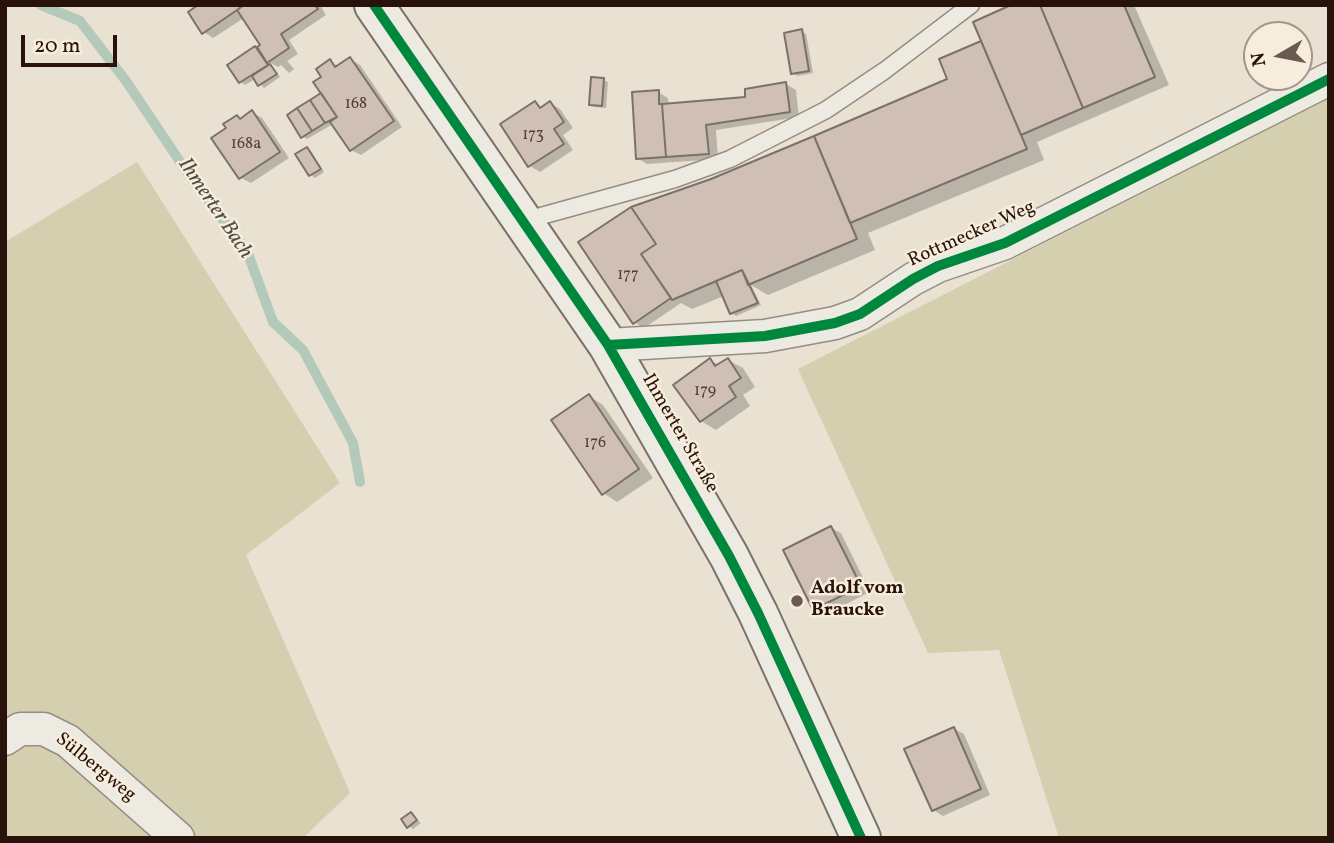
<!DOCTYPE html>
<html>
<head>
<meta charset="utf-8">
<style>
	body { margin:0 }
	#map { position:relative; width:1334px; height:843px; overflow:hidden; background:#e9e1d2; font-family:Vollkorn,serif }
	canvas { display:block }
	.frame { position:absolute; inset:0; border:7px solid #29120a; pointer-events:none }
	.north { position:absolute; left:1243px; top:21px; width:70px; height:70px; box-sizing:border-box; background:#f7eddc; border:2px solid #a59588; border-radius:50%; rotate:260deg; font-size:19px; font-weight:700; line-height:28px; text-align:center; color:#29120a }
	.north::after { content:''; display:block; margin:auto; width:24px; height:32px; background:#6c5a50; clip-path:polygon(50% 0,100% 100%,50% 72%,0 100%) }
	.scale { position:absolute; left:21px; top:35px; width:96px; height:32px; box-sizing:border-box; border:4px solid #29120a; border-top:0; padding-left:9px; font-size:21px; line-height:24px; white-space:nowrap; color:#29120a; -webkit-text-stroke:5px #f7eddc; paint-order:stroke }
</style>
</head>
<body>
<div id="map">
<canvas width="1334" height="843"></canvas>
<div class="frame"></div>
<div class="north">N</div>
<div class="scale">20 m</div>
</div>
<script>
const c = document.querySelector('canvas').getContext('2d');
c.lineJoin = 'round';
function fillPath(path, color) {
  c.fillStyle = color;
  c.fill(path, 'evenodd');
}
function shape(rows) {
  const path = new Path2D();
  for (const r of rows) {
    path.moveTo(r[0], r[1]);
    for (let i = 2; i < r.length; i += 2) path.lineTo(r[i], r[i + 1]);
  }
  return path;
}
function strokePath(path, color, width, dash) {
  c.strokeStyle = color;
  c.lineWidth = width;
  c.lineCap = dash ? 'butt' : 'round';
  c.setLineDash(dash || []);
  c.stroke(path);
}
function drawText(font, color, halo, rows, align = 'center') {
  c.font = font + ' Vollkorn,serif';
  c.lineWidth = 5;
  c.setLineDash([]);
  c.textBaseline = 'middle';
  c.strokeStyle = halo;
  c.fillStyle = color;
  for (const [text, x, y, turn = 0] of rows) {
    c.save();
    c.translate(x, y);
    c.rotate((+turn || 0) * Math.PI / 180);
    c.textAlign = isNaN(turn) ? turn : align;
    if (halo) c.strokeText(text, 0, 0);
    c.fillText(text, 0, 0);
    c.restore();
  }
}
fillPath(shape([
	[1329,98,1329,838,1059,838,999,650,928,653,798,369],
	[137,162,340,483,246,555,350,793,303,838,5,838,5,242]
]), '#d4cfae');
fillPath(shape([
	[201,5,243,5,245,7,248,5,320,5,326,15,289,40,298,54,287,61,294,69,289,73,281,65,278,67,269,62,280,77,264,88,255,79,245,85,241,82,229,66,262,46,244,18,213,38,204,32],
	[1016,5,1134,5,1169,85,1037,142,1044,160,868,233,875,250,768,295,751,285,761,305,736,316,732,313,724,296,692,309,681,303,644,328,634,322,712,181,949,80,941,60,983,42],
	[802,31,806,34,813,73,797,76,793,73],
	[350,59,360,65,402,127,361,155,351,150,333,124,307,139,302,136,321,95,323,77,330,61,339,67],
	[603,80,608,82,606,108,595,107,590,104],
	[786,84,796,90,799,117,716,130,718,159,647,164,637,158,658,92,668,98,669,106,747,99],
	[535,103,543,108,550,103,560,109,573,128,563,135,573,150,540,172,530,166,503,125],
	[252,112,262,118,289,158,251,183,241,178,228,129,237,117,241,119],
	[307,149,311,151,324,172,315,178,311,175,298,155],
	[710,360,719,365,728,360,743,368,755,387,743,395,750,406,716,430,701,421],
	[589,396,603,405,653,478,617,502,603,493],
	[831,528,841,533,870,592,824,615,814,609],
	[954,729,964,734,990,795,943,816,933,810],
	[411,814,421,823,413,829,409,826]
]), '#0003');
strokePath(shape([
	[41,5,80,21,126,81,193,181,247,251,273,322,303,350,353,443,360,482]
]), '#b3c9ba', 10);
const building = shape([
	[198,5,239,5,240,8,202,34,188,12,198,5],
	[244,5,315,5,318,9,281,34,289,48,267,63,257,47,260,45,237,10,244,5],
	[1011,5,1040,5,1083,108,1021,135,973,22,1011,5],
	[1040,5,1124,5,1155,77,1083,108,1040,5],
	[802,29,809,71,791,74,784,33,802,29],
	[981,41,1027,149,850,223,814,136,947,79,939,59,981,41],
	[255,46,268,65,239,83,227,65,255,46],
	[350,57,394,121,350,151,330,122,337,117,313,82,321,77,316,69,330,59,335,67,350,57],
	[270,64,277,74,258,86,252,76,270,64],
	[591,77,604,78,602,106,589,105,591,77],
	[786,82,790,112,706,125,709,154,666,157,662,104,745,97,745,89,786,82],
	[659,90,659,104,662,104,666,157,636,159,632,92,659,90],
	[321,93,337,117,325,123,310,100,321,93],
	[310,100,325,123,312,131,297,108,310,100],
	[535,101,540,108,550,101,564,122,554,129,564,144,528,167,500,124,535,101],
	[297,108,312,131,301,138,287,115,297,108],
	[252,110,280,152,239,179,211,138,226,128,223,124,237,115,240,119,252,110],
	[814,136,857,239,748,285,742,270,672,300,641,254,656,244,631,207,711,179,814,136],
	[307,147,321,169,309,176,295,154,307,147],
	[631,207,656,244,641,254,671,298,633,324,578,242,631,207],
	[742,270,758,303,730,314,716,281,742,270],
	[710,358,715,366,728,358,741,378,729,386,736,397,700,422,673,385,710,358],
	[589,394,639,469,602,495,551,420,589,394],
	[831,526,861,586,813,610,783,550,831,526],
	[954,727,981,789,932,811,904,749,954,727],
	[411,812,417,820,407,828,401,819,411,812]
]);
fillPath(building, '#d0bfb4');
strokePath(building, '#7a726a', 2);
const lane = shape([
	[523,221,675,179,730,159,826,110,884,71,971,5]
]);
const street = shape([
	[608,345,765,336,835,323,860,314,913,279,938,266,1005,243,1329,79],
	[5,739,20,729,44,729,68,741,178,838]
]);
const secondary = shape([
	[374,5,608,345,729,556,758,613,861,838]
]);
strokePath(lane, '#958d84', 19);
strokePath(street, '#958d84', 35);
strokePath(secondary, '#7a726a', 42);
strokePath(lane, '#edeae2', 16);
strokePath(street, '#edeae2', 32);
strokePath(secondary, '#edeae2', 38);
strokePath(shape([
	[374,5,608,345,729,556,758,613,861,838],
	[608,345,765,336,835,323,860,314,913,279,938,266,1005,243,1329,79]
]), '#00873e', 10);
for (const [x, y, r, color] of [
	[797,601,7,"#6c5a50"]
]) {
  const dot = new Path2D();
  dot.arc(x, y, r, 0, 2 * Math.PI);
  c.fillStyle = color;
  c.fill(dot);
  strokePath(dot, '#f7eddc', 2.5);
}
drawText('16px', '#533d34', null, [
	["168",356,105],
	["173",533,136],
	["168a",246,145],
	["177",628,276],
	["179",705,392],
	["176",595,444]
]);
drawText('19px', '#29120a', '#f7eddc', [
	["Rottmecker Weg",972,235,-24],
	["Ihmerter Straße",679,434,60],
	["Sülbergweg",95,768,39]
]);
drawText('bold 19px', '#29120a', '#f7eddc', [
	["Adolf vom",811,590],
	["Braucke",811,612]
], 'left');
drawText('italic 21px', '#514f44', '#f7eddc', [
	["Ihmerter Bach",214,209,56]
]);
</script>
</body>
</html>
